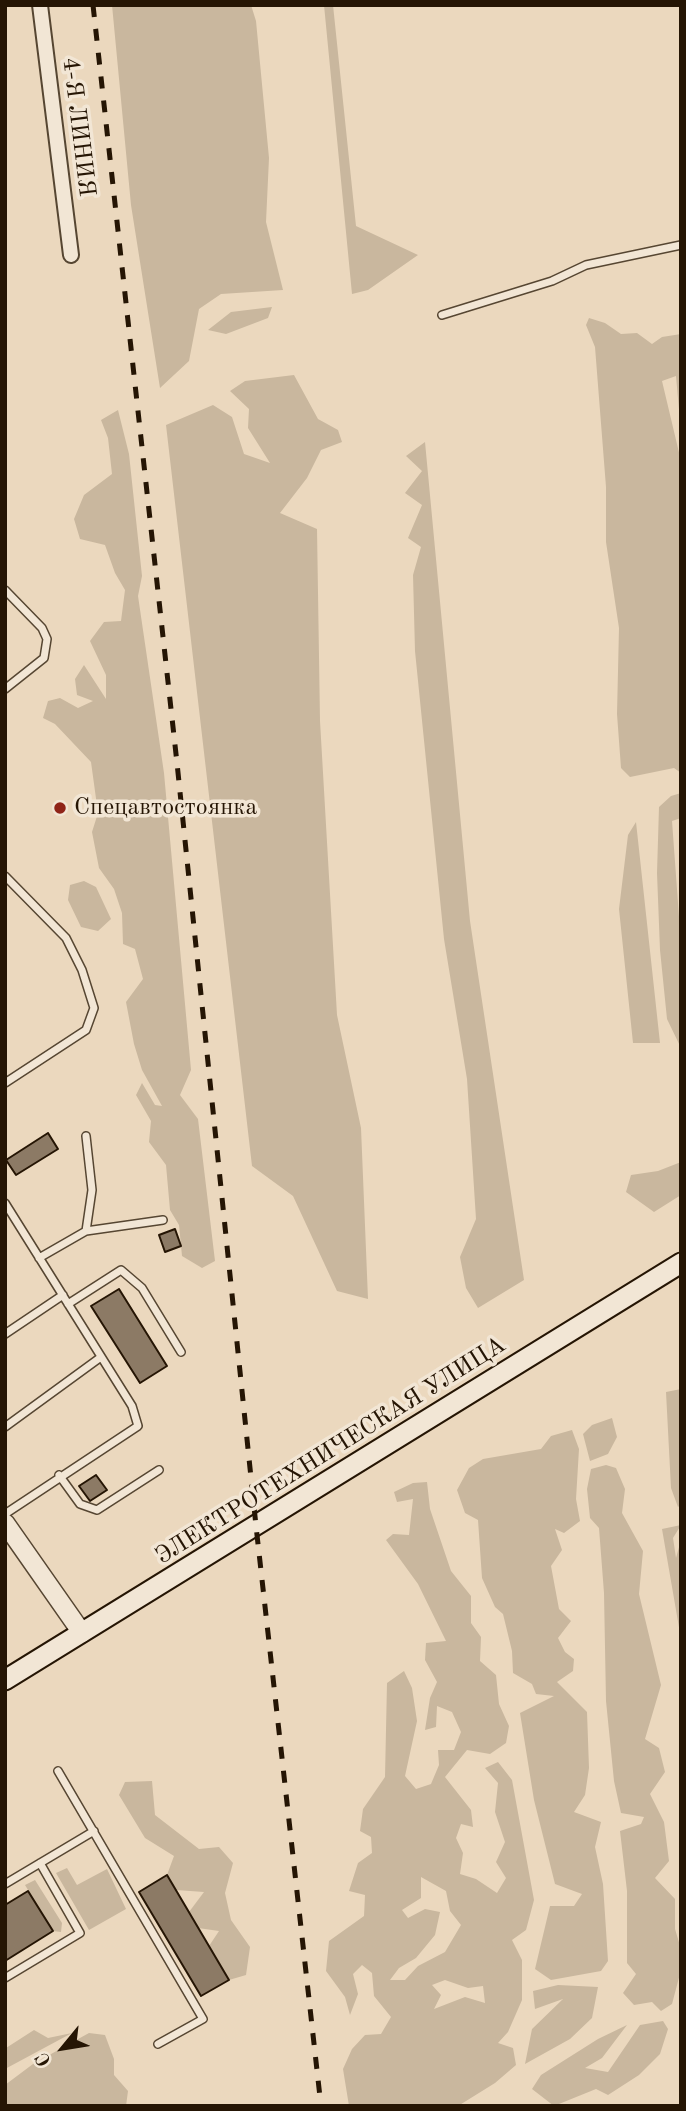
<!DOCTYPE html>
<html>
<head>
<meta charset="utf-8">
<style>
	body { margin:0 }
	#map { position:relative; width:686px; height:2111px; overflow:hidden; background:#ebd8be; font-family:"Old Standard TT",serif }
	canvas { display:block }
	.frame { position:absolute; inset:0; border:7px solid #251504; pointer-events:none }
	.north { position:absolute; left:28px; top:2013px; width:70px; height:70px; -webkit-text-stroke:5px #f2e6d5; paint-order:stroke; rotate:240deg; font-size:19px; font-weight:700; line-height:28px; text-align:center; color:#251504 }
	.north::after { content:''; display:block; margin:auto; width:24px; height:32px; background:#251504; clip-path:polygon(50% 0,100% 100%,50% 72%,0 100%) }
</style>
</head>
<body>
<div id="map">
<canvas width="686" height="2111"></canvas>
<div class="frame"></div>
<div class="north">С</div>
</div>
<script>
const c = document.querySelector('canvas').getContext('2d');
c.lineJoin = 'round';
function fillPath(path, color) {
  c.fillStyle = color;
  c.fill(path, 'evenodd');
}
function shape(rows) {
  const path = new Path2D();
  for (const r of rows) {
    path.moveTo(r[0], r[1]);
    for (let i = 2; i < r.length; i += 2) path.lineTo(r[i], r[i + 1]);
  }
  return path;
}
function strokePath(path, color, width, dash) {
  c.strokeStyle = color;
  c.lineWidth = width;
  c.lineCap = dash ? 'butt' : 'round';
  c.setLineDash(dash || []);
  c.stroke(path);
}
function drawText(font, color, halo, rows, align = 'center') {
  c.font = font + ' "Old Standard TT",serif';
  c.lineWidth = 7;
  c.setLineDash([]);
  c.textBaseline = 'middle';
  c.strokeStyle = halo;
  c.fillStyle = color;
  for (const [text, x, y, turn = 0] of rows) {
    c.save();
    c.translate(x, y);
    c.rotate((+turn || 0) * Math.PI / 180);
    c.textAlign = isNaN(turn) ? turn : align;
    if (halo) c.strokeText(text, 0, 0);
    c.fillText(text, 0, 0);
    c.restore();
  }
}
fillPath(shape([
	[112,5,251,5,256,21,269,158,266,222,283,290,221,294,199,309,189,361,160,388,131,205],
	[324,5,333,5,356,226,418,255,368,290,352,294],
	[272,307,268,318,226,334,208,330,231,312],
	[589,318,605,323,621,334,637,333,652,344,662,337,681,334,681,432,676,376,662,381,681,461,681,773,674,768,630,777,621,768,617,714,619,628,606,542,606,487,595,347,586,325],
	[294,375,318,419,338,430,342,442,321,450,307,478,280,513,317,529,320,721,337,1015,361,1128,368,1299,337,1291,293,1196,252,1166,166,425,213,405,232,417,244,454,270,463,248,428,249,409,230,391,245,381],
	[118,410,129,454,142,576,138,596,164,773,191,1070,180,1095,198,1119,215,1261,202,1268,182,1256,179,1225,170,1210,166,1165,149,1142,151,1121,136,1095,142,1083,155,1105,162,1106,142,1070,134,1044,126,1002,143,979,135,949,123,944,122,913,114,889,99,868,92,832,98,813,91,762,55,724,43,718,48,701,60,698,78,708,93,701,77,695,75,679,84,665,106,699,106,675,90,641,104,622,121,621,125,590,115,573,105,545,80,539,74,519,84,495,112,474,108,438,101,420],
	[425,442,470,921,524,1280,478,1308,466,1288,460,1257,476,1219,467,1079,444,939,415,651,413,575,421,547,408,538,422,505,405,493,422,471,406,456],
	[681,793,681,818,672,821,681,944,681,1048,667,1019,660,950,657,873,659,807,671,796],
	[636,822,660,1043,633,1043,619,909,628,835],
	[84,881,96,887,111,919,98,931,81,927,68,900,70,885],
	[681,1162,681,1195,654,1212,626,1192,631,1175,658,1171],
	[681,1389,681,1504,678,1507,671,1488,666,1392],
	[612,1418,617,1437,608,1454,590,1461,583,1434,592,1425],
	[572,1430,579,1449,576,1499,580,1521,564,1533,555,1529,562,1550,551,1566,559,1609,571,1621,558,1638,565,1652,574,1659,573,1671,557,1682,587,1712,589,1768,585,1795,574,1812,601,1822,595,1847,603,1884,608,1961,601,1971,551,1980,535,1969,550,1906,574,1906,582,1894,555,1884,534,1800,520,1713,554,1696,536,1694,532,1684,513,1673,512,1651,503,1614,495,1607,482,1578,478,1520,465,1513,457,1490,469,1468,483,1459,541,1449,551,1436],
	[606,1465,616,1468,625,1489,622,1513,643,1551,639,1594,661,1685,645,1739,659,1748,665,1772,650,1794,664,1822,669,1861,655,1878,675,1899,675,1929,681,1949,681,1970,672,2004,661,2011,652,2002,634,2005,623,1993,636,1974,627,1963,627,1891,620,1831,641,1824,644,1817,621,1813,614,1781,606,1701,604,1593,599,1528,590,1518,587,1489,591,1469],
	[427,1482,430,1509,451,1571,471,1596,471,1623,481,1637,480,1661,496,1675,499,1704,509,1726,506,1743,490,1754,467,1750,445,1777,471,1810,473,1827,461,1824,456,1838,463,1853,460,1874,476,1879,497,1893,506,1878,496,1862,505,1842,495,1812,498,1783,485,1768,498,1762,512,1780,534,1900,526,1930,512,1940,522,1960,522,2000,508,2032,498,2043,513,2048,516,2065,495,2083,458,2106,349,2106,343,2069,352,2049,365,2035,381,2034,391,2017,374,1996,372,1973,362,1965,353,1974,358,1994,350,2015,345,1997,326,1971,329,1941,364,1916,365,1895,349,1891,358,1863,372,1853,371,1837,360,1831,363,1809,385,1777,387,1683,404,1671,412,1688,417,1721,405,1776,416,1789,431,1784,439,1765,438,1750,454,1750,461,1732,452,1712,437,1706,436,1727,425,1730,430,1698,437,1682,425,1660,426,1643,446,1641,418,1584,386,1540,393,1534,409,1535,413,1499,397,1502,394,1492,413,1483],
	[421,1877,446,1891,450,1911,461,1925,445,1952,418,1966,405,1980,390,1980,399,1968,416,1958,435,1935,440,1912,425,1909,408,1918,402,1910,421,1898],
	[445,1980,468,1988,483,1986,485,2003,465,1997,434,2009,441,1995,432,1985],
	[681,1525,673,1538,676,1558,681,1540,681,1639,662,1529],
	[152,1781,155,1815,199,1849,219,1847,233,1863,225,1893,231,1920,250,1947,246,1975,229,1980,209,1946,219,1931,198,1928,189,1912,204,1892,176,1890,167,1875,174,1856,145,1838,119,1795,125,1782],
	[67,1868,77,1885,107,1869,126,1909,89,1930,56,1873],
	[35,1880,62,1923,61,1932,53,1931,25,1885],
	[558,1985,598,1987,592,2018,570,2039,525,2064,532,2029,563,1999,535,2009,533,1991],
	[663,2021,668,2029,660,2054,639,2075,608,2095,596,2089,554,2106,532,2089,541,2075,598,2039,627,2025,602,2058,585,2068,608,2072,640,2025],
	[34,2030,48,2038,72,2033,5,2069,6,2048],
	[89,2033,105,2035,114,2059,114,2075,128,2091,126,2106,5,2106,5,2085,33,2064]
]), '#c9b79e');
const building = shape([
	[48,1133,58,1149,16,1175,6,1160,48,1133],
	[175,1229,181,1246,165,1252,159,1235,175,1229],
	[119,1289,167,1366,140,1383,91,1306,119,1289],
	[96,1475,107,1490,90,1501,79,1486,96,1475],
	[167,1875,229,1980,201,1996,139,1892,167,1875],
	[28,1891,53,1931,5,1961,5,1905,28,1891]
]);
fillPath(building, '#8c7a65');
strokePath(building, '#251504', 2);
const service = shape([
	[442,315,552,281,586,265,681,245],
	[5,590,42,628,47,639,44,658,5,689],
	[5,876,66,938,82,970,94,1008,86,1030,5,1083],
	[86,1136,92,1190,86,1231],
	[5,1203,132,1406,138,1426,5,1514],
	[39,1258,86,1231,163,1220],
	[68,1304,121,1270,142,1288,181,1352],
	[5,1334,63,1295],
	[5,1427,101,1357],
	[59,1475,80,1504,97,1510,159,1470],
	[58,1771,203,2019,158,2044],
	[5,1884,94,1831],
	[5,1978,80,1933,40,1863]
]);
const minor = shape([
	[40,5,71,255]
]);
const tertiary = shape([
	[5,1523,82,1633]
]);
const secondary = shape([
	[5,1680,681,1263]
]);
strokePath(service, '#564632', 10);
strokePath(minor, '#564632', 18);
strokePath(tertiary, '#564632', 21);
strokePath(secondary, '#251504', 23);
strokePath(service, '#f2e6d5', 7);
strokePath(minor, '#f2e6d5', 14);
strokePath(tertiary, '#f2e6d5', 18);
strokePath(secondary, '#f2e6d5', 19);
strokePath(shape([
	[93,5,177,763,256,1526,321,2106]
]), '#251504', 5, [12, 12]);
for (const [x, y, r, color] of [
	[60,808,7,"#8f2418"]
]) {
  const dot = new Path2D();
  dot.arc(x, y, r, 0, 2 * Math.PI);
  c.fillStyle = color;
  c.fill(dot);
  strokePath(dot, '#f2e6d5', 2.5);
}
drawText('24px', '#251504', '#f2e6d5', [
	["4-Я ЛИНИЯ",78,127,83],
	["ЭЛЕКТРОТЕХНИЧЕСКАЯ УЛИЦА",331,1451,-32]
]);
drawText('24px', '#251504', '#f2e6d5', [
	["Спецавтостоянка",74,808]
], 'left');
</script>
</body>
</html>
